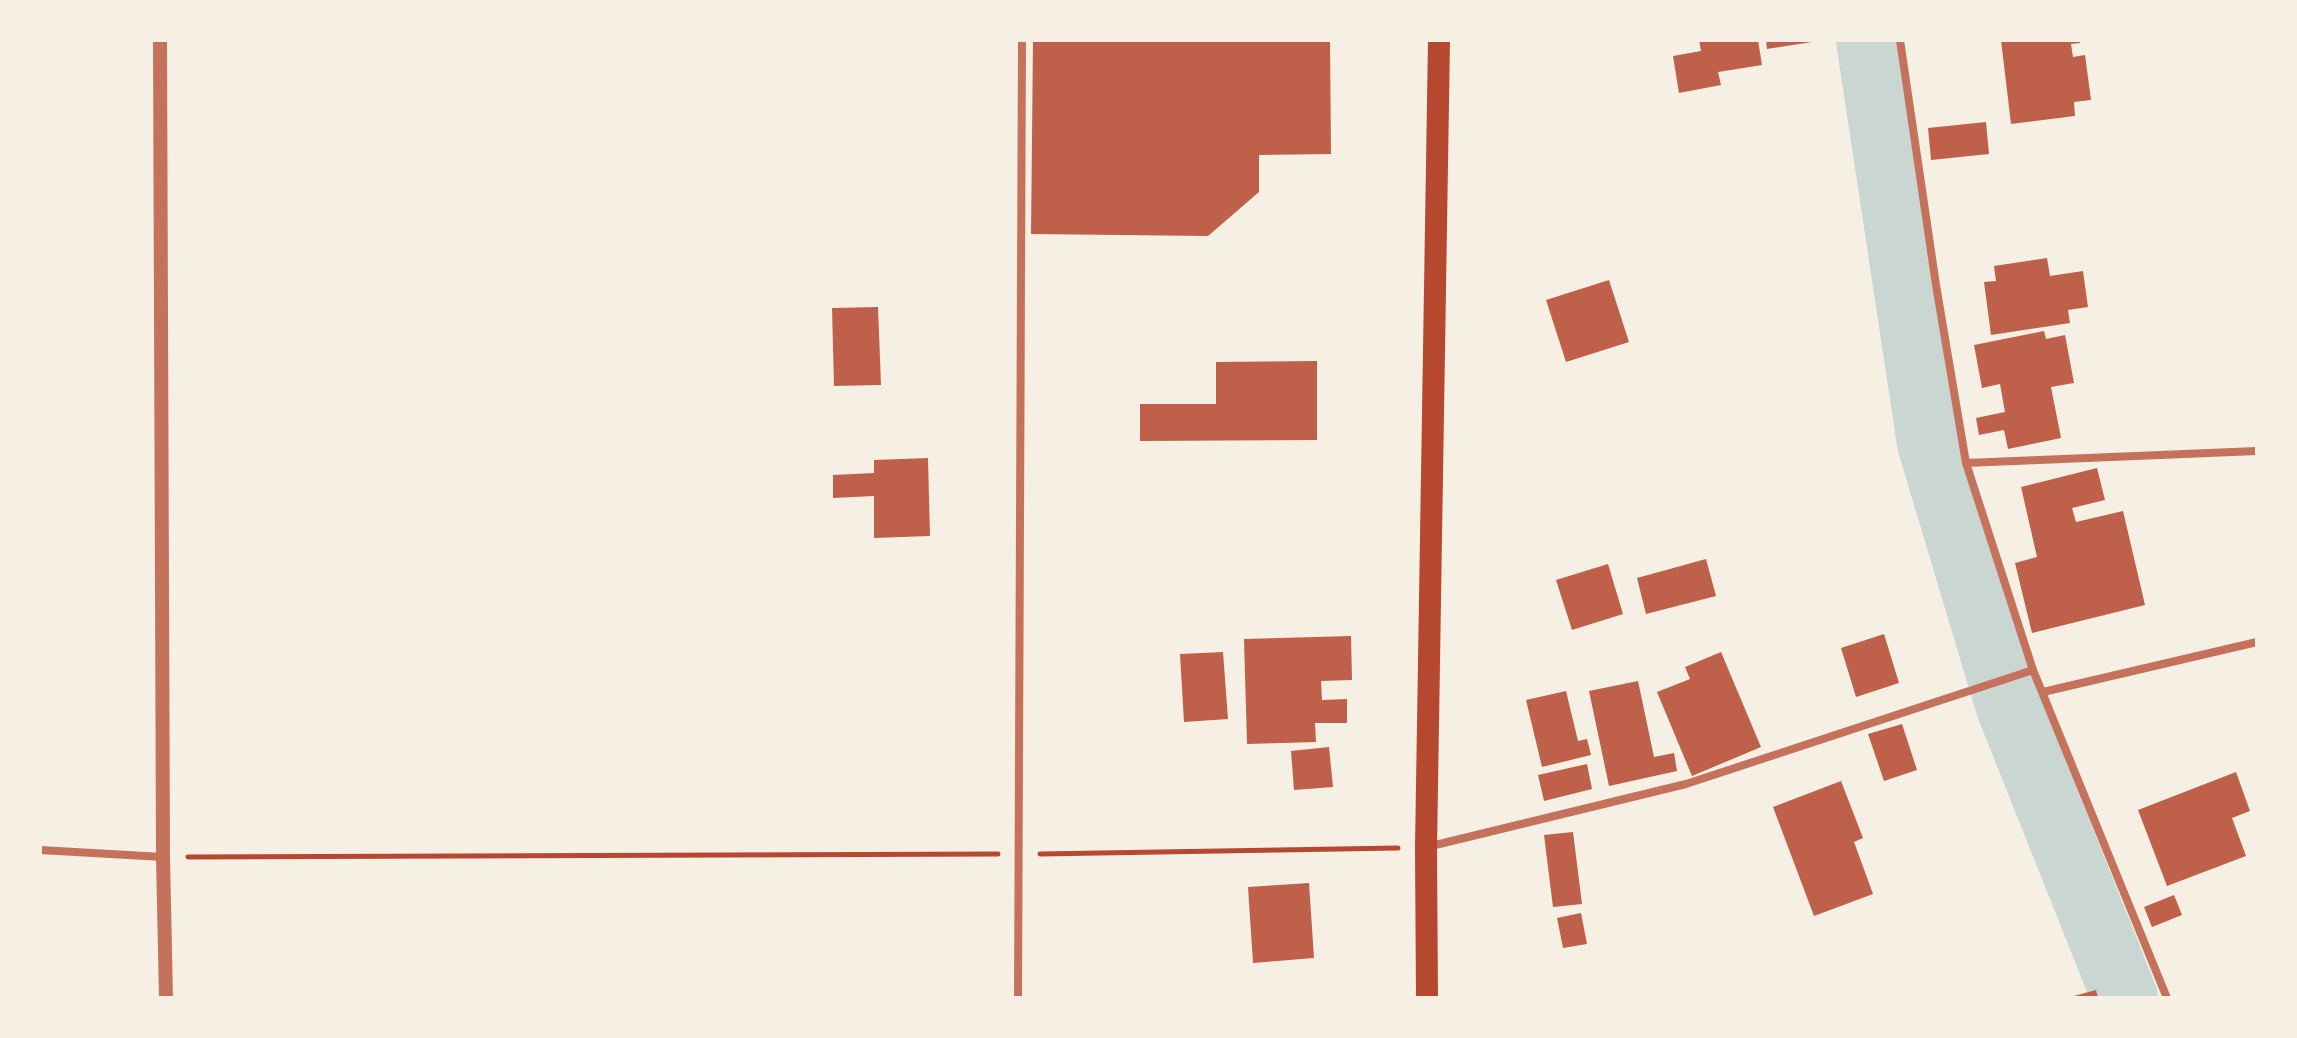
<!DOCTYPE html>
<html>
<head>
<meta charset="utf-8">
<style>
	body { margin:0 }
	#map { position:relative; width:2297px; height:1038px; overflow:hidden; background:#f6efe4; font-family:"Playfair Display",serif }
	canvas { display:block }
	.frame { position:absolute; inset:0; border:42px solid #f6efe4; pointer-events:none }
</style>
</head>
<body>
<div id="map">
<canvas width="2297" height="1038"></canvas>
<div class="frame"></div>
</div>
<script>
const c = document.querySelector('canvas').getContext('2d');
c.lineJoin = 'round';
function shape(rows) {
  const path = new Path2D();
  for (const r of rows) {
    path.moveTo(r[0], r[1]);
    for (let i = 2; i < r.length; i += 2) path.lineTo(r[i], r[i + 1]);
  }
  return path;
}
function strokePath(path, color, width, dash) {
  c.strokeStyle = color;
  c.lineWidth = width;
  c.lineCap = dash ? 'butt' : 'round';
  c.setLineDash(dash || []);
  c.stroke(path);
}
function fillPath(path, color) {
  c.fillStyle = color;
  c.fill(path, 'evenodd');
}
strokePath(shape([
	[1869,40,1930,443,2009,707,2125,998]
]), '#c9d6d2', 66);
fillPath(shape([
	[1033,40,1330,40,1331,154,1259,155,1259,192,1208,236,1031,234],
	[1699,40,1758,40,1762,65,1718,72,1721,85,1679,93,1673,56,1701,51],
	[1766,40,1812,40,1812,42,1767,49],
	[2001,40,2080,40,2080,43,2071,44,2073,57,2085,55,2091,100,2074,102,2075,116,2011,124],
	[1986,122,1989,154,1931,160,1928,128],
	[2047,258,2050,276,2083,271,2088,307,2068,310,2070,323,1991,335,1984,282,1996,281,1994,266],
	[1609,280,1629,342,1566,362,1546,300],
	[878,307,881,385,834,386,832,308],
	[2044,331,2046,339,2065,335,2074,383,2051,387,2061,438,2008,449,2004,430,1979,435,1976,418,2005,412,2000,384,1982,388,1974,345],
	[1317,361,1317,440,1140,441,1140,404,1216,404,1216,362],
	[928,458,930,536,874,538,874,496,833,498,833,475,874,473,874,460],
	[2097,468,2105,500,2072,508,2076,522,2123,511,2145,605,2032,633,2015,563,2037,557,2021,487],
	[1706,559,1716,596,1646,614,1637,578],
	[1608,564,1623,614,1572,630,1556,580],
	[1884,634,1899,683,1856,697,1841,648],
	[1351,636,1352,680,1321,681,1322,700,1347,699,1347,723,1315,723,1316,742,1247,744,1244,639],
	[1223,652,1228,719,1184,722,1180,654],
	[1721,652,1761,747,1692,776,1657,692,1690,679,1685,667],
	[1638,681,1654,757,1674,753,1677,771,1609,786,1589,691],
	[1566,691,1578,741,1587,739,1591,755,1542,767,1526,700],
	[1902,724,1917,770,1884,781,1868,734],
	[1329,747,1333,787,1294,790,1291,751],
	[1587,764,1592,789,1544,801,1538,775],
	[2236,772,2250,811,2232,818,2246,856,2167,886,2138,810],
	[1841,781,1863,838,1854,842,1873,894,1814,916,1773,807],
	[1573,832,1582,904,1553,907,1544,835],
	[1309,883,1314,958,1253,963,1248,887],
	[2174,895,2182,915,2152,927,2144,907],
	[1581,913,1587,944,1563,948,1557,918],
	[2096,990,2098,998,2071,998,2070,997]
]), '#bf614a');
strokePath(shape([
	[1040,854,1398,848],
	[188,857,998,854]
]), '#b5482f', 5);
strokePath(shape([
	[1900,40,1936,285,1966,463,2033,670,2167,998],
	[1966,463,2257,451],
	[2043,692,2257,642],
	[1427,847,1686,784,2033,670],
	[40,850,163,857],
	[1018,998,1022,40]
]), '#c5725c', 8);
strokePath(shape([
	[160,40,163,857,166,998]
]), '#c5725c', 14);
strokePath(shape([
	[1427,998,1426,848,1439,40]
]), '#b5482f', 22);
</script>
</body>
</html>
